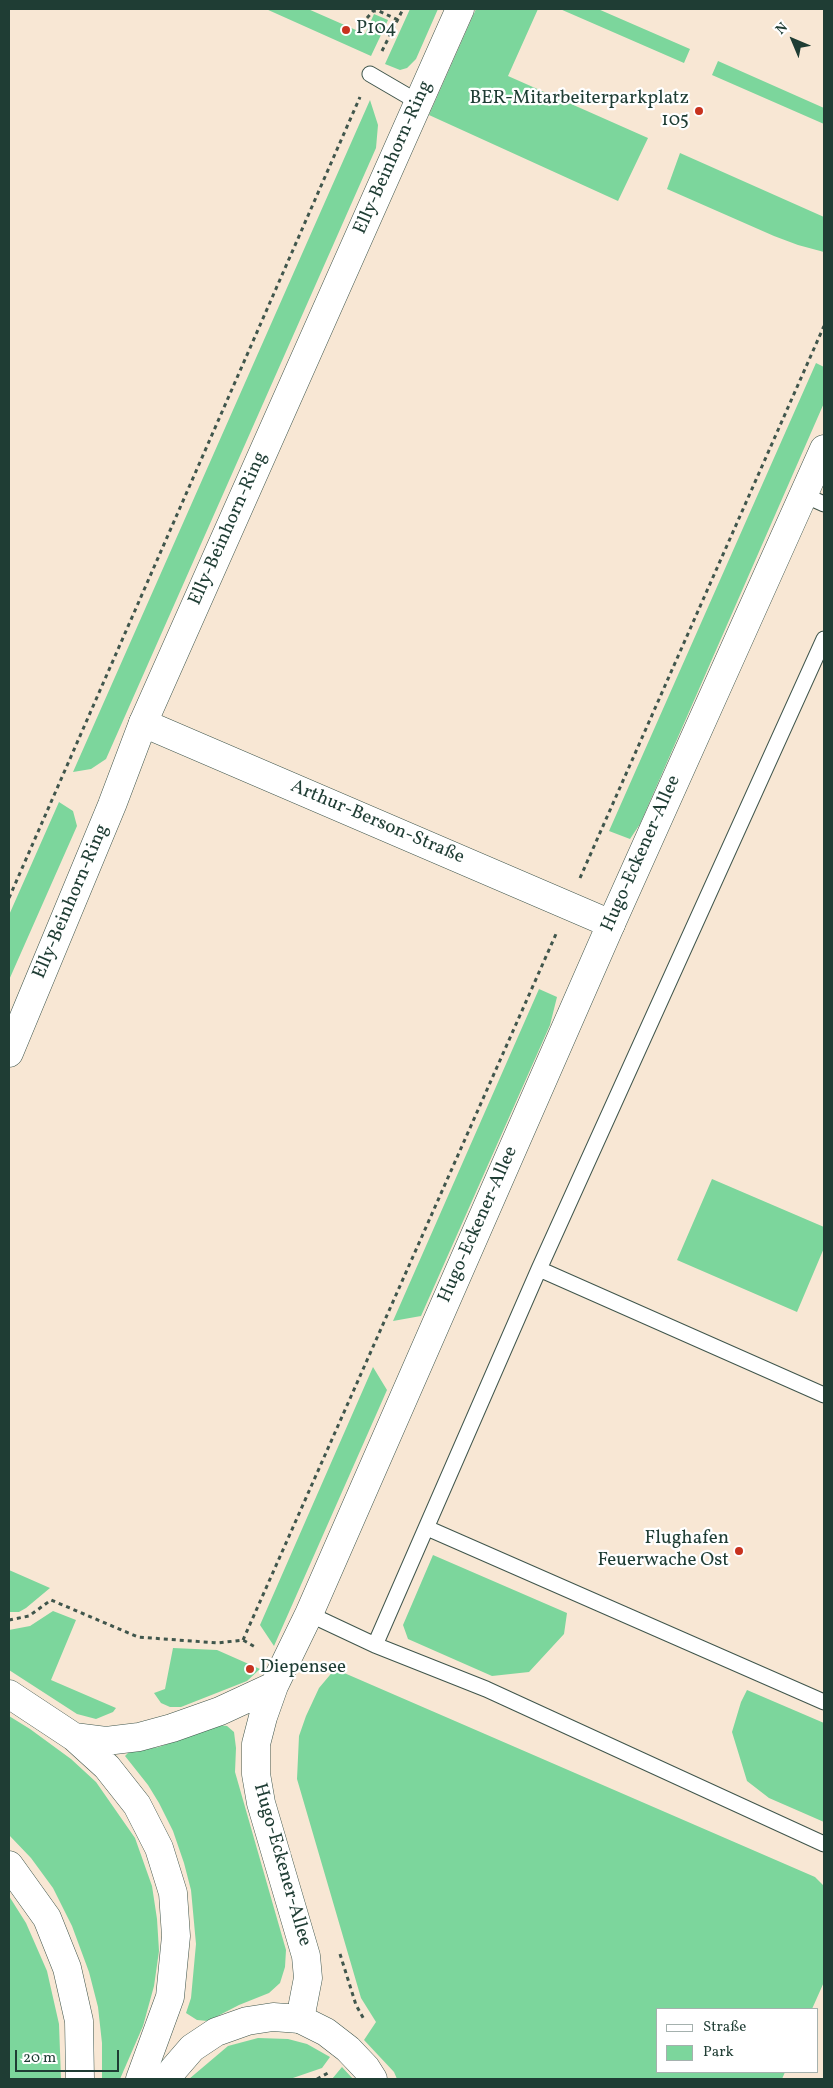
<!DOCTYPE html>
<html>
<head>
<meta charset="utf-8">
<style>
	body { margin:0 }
	#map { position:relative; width:833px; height:2088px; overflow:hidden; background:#f8e7d4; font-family:Vollkorn,serif }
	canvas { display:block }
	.frame { position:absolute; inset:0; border:10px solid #1f3d34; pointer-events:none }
	.legend { position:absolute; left:656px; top:2008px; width:162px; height:65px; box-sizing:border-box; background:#fff; border:1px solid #a5b1ae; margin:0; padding:6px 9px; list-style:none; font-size:15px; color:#1f3d34 }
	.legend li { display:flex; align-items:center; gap:10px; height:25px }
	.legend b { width:25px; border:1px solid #a5b1ae }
	.north { position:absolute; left:768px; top:15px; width:50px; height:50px; -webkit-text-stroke:4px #fff; paint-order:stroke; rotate:315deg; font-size:14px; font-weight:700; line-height:20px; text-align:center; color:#1f3d34 }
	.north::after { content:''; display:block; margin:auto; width:18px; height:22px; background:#1f3d34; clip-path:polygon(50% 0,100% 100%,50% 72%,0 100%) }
	.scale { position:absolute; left:15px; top:2050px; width:104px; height:22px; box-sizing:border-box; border:2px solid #1f3d34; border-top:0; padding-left:6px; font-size:15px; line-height:18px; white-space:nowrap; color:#1f3d34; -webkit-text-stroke:4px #fff; paint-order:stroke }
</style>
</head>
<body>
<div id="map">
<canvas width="833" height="2088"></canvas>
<div class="frame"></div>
<ul class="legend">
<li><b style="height:6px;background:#fff"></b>Straße</li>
<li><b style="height:14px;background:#7cd69c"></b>Park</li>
</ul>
<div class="north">N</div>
<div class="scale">20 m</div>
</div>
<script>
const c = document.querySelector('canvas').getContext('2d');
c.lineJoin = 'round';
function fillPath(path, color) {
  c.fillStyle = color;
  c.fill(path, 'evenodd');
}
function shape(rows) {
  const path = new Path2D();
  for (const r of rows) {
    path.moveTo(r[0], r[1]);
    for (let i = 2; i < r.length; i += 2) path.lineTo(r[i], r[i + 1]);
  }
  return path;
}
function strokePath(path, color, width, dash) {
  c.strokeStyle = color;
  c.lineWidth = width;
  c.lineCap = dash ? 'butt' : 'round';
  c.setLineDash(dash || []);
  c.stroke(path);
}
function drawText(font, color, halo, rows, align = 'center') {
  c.font = font + ' Vollkorn,serif';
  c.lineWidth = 4.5;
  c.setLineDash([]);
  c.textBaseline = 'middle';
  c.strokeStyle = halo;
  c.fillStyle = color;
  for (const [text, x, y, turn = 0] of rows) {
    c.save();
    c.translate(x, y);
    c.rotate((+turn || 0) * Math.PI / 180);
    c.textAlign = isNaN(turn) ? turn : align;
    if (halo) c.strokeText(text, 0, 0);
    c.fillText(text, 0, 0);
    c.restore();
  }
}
fillPath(shape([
	[266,9,308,9,365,34,374,14,388,20,371,56],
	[410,9,438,9,416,59,407,68,400,70,385,64],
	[476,9,538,9,508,76,648,138,618,201,429,115],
	[560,9,598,9,690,49,684,63],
	[718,61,824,108,824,124,712,75],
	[370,100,378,125,376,148,106,759,91,769,73,772],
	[680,153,824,217,824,252,798,245,774,236,667,189],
	[816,363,824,367,824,403,640,824,630,839,609,831],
	[59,802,73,811,77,826,9,980,9,915],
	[539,989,557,997,550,1025,421,1316,393,1321],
	[712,1179,824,1227,824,1248,797,1312,677,1260],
	[373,1367,387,1390,274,1646,260,1625],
	[433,1555,567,1613,564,1634,529,1672,492,1676,408,1639,403,1625],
	[9,1570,50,1588,26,1608,19,1612,9,1612],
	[53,1611,76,1620,51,1680,116,1708,113,1712,96,1719,77,1714,9,1670,9,1630,30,1626],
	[173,1648,217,1650,260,1669,247,1681,181,1707,170,1707,161,1703,154,1693,165,1689],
	[335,1669,815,1877,824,1886,824,1982,812,2009,657,2009,657,2072,785,2072,782,2079,397,2079,394,2072,364,2040,376,2022,361,1998,297,1779,299,1736,306,1716,319,1688],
	[747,1690,824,1723,824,1822,769,1798,747,1781,732,1732,741,1702],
	[9,1716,30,1729,71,1759,96,1782,135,1838,152,1886,157,1919,159,1951,154,1986,143,2026,120,2079,102,2079,102,2043,98,2007,89,1972,72,1926,53,1888,31,1858,9,1835],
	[219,1725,227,1726,234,1732,236,1748,235,1772,286,1950,285,1967,280,1983,269,1993,239,2005,208,2021,197,2020,186,2013,191,1998,196,1944,191,1890,184,1863,173,1831,159,1803,148,1785,125,1756,129,1752,159,1747],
	[9,1896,26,1923,47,1971,59,2024,61,2079,9,2079],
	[258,2038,288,2039,307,2044,330,2057,322,2068,290,2079,189,2079,228,2046],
	[342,2067,353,2079,332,2079]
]), '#7cd69c');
const lane = shape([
	[370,74,418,102],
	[804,495,824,504],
	[539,1269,824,1395],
	[427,1528,824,1702],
	[309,1614,375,1645,486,1689,824,1844],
	[375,1645,539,1269,824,639]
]);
const street = shape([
	[143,723,611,924],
	[300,2019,326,2032,348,2049,366,2068,373,2079]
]);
const secondary = shape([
	[9,1053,112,805,143,723,460,9],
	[9,1694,74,1737,107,1767,137,1805,159,1848,173,1893,176,1936,170,1997,140,2079],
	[74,1737,106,1741,139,1737,172,1728,220,1711,274,1686],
	[169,2079,173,2070,192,2048,216,2032,247,2021,273,2017,300,2019,308,1978,306,1956,261,1803,256,1774,256,1744,263,1717,274,1686,309,1614,611,924,824,449]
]);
const highway = shape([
	[9,1865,47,1918,67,1968,79,2021,80,2079]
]);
strokePath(lane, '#40564c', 17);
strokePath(street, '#40564c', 29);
strokePath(secondary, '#40564c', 29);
strokePath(highway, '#40564c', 29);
strokePath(shape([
	[367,18,373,11,379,11,398,20],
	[382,51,403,9],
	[580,878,824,326],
	[9,898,360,97],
	[9,1620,29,1616,51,1600,138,1637,218,1643,243,1640,257,1648],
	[243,1640,556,934],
	[340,1954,356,2005,365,2021],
	[317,2079,328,2073]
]), '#40564c', 3, [4, 4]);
strokePath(lane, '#fff', 15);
strokePath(street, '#fff', 28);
strokePath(secondary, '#fff', 28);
strokePath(highway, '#fff', 28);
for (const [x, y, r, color] of [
	[346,30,5,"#c8321e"],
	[699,111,5,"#c8321e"],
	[739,1551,5,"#c8321e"],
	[250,1669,5,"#c8321e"]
]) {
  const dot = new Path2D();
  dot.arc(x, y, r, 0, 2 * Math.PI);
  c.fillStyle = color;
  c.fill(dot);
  strokePath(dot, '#fff', 2);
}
drawText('19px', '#1f3d34', '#fff', [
	["P104",356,30],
	["BER-Mitarbeiterparkplatz",689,100,"right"],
	["105",689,122,"right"],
	["Flughafen",729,1540,"right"],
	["Feuerwache Ost",729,1562,"right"],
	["Diepensee",260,1669]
], 'left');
drawText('19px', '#1f3d34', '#fff', [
	["Elly-Beinhorn-Ring",394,158,-66],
	["Elly-Beinhorn-Ring",229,529,-66],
	["Arthur-Berson-Straße",377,823,23],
	["Hugo-Eckener-Allee",642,854,-66],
	["Elly-Beinhorn-Ring",72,902,-67],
	["Hugo-Eckener-Allee",479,1225,-66],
	["Hugo-Eckener-Allee",281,1865,74]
]);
</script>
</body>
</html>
